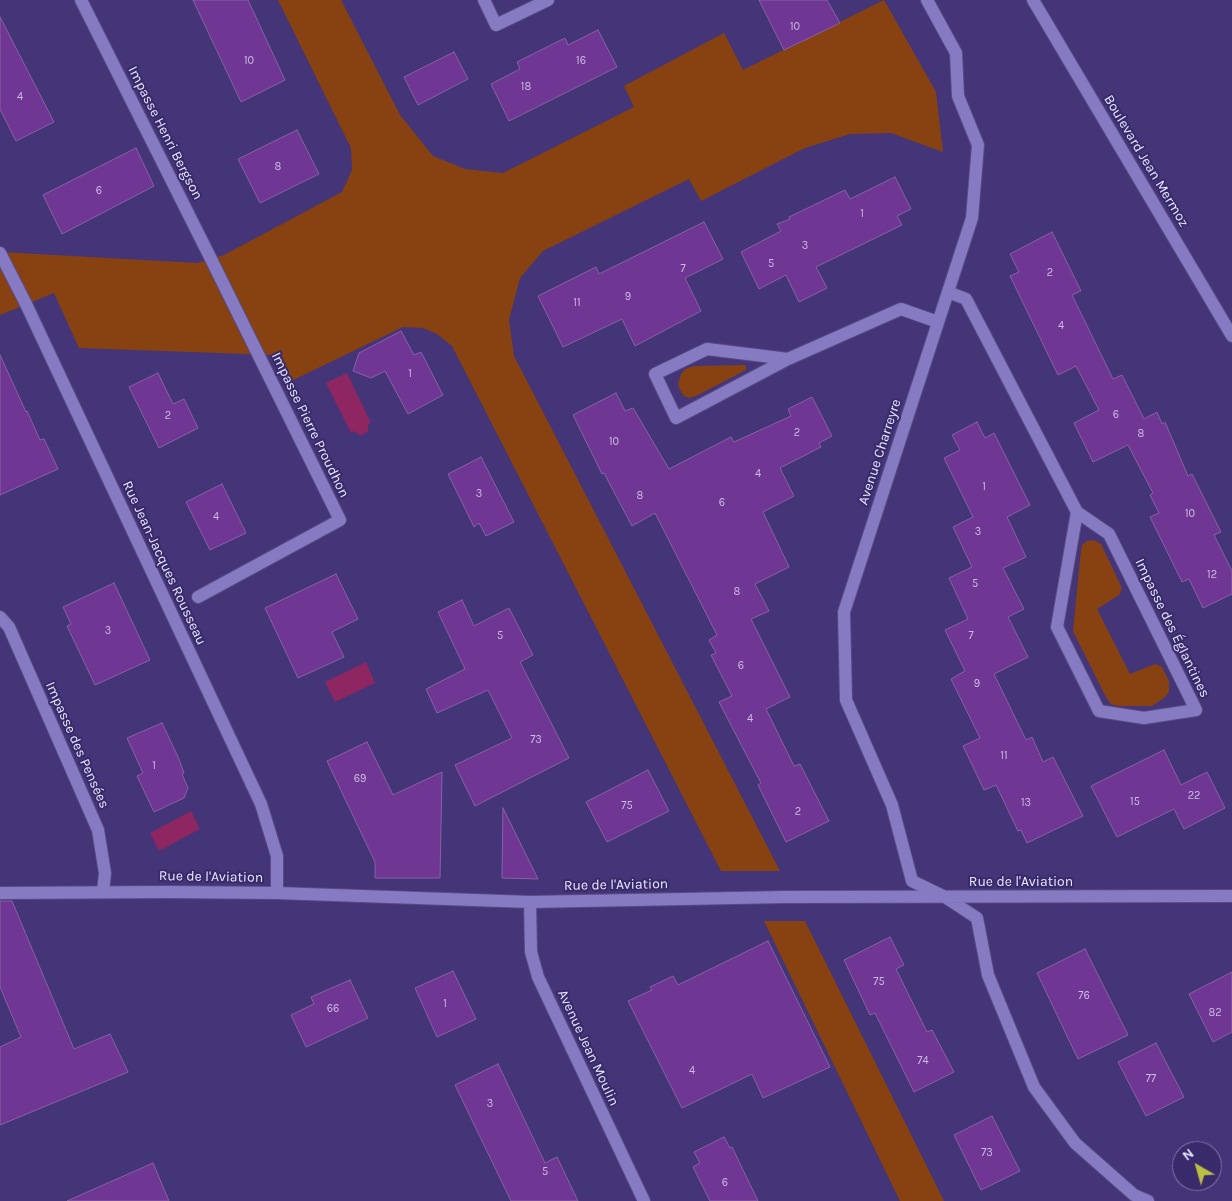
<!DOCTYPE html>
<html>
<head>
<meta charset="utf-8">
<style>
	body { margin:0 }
	#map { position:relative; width:1232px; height:1201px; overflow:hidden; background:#433577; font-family:Karla,sans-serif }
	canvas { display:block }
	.north { position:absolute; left:1172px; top:1141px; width:50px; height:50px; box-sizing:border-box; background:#392a6b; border:1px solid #7f76a6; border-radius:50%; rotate:322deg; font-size:14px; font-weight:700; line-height:20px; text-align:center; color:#e9e7ff }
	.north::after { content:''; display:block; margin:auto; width:18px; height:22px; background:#bdbf43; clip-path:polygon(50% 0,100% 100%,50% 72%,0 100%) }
</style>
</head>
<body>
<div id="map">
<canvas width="1232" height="1201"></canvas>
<div class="north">N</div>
</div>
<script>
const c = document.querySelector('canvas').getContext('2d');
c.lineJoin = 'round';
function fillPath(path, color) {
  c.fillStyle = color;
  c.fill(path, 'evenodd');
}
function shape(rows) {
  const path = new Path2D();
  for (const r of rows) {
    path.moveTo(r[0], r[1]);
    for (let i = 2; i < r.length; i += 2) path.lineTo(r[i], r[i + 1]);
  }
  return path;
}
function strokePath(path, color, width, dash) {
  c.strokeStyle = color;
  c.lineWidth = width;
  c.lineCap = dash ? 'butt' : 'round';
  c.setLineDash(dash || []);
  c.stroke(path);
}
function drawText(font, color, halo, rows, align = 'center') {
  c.font = font + ' Karla,sans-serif';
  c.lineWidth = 4;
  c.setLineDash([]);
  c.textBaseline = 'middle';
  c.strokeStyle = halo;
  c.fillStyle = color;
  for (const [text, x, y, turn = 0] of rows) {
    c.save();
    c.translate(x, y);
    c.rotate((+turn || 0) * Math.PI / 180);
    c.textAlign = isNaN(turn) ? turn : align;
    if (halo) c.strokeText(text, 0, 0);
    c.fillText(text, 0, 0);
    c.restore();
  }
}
fillPath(shape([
	[278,0,341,0,400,115,433,156,465,169,503,173,634,107,624,86,724,33,743,70,884,0,936,92,943,152,891,133,850,134,805,148,701,201,689,179,543,251,520,278,509,320,514,356,780,871,721,871,452,346,437,334,423,328,403,327,289,382,275,355,79,348,54,293,0,315,0,252,197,263,224,255,342,192,352,170,351,148],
	[742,365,746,365,746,370,696,396,689,398,684,396,680,390,678,384,681,374,685,369,695,366],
	[1094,540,1101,544,1122,588,1119,595,1097,609,1130,674,1155,664,1162,667,1169,681,1169,692,1164,698,1152,706,1117,706,1111,704,1106,697,1073,631,1081,550,1082,545,1087,541],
	[764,921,805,921,944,1201,900,1201]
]), '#884212');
fillPath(shape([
	[347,373,371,423,368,424,368,431,363,435,359,435,354,431,351,433,326,383],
	[366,662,375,683,335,702,325,682],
	[191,811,200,829,159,851,150,833]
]), '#8e2661');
const building = shape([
	[193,0,248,0,285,80,241,102,193,0],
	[759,0,827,0,840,23,784,50,759,0],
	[0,17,54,122,16,141,0,109,0,17],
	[598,30,617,67,509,121,491,84,520,69,517,62,565,38,568,45,598,30],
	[454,52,468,79,418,105,404,77,454,52],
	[297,130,319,174,260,203,238,159,297,130],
	[136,148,154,186,62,234,43,195,136,148],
	[895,177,911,209,897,216,902,225,816,267,827,288,799,302,786,275,759,289,741,252,781,231,777,224,790,219,789,217,845,190,850,199,895,177],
	[704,222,723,259,685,278,701,311,635,346,622,319,563,347,538,296,596,267,599,274,704,222],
	[1052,232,1081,291,1072,295,1113,379,1122,375,1144,419,1157,412,1162,424,1165,422,1188,476,1192,474,1221,532,1214,535,1232,571,1232,594,1203,608,1189,579,1182,582,1150,517,1159,513,1150,495,1153,493,1128,445,1093,462,1074,423,1099,410,1076,366,1058,375,1010,276,1019,272,1010,254,1052,232],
	[401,331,414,355,421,352,443,395,408,414,385,371,371,378,353,371,359,353,401,331],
	[0,355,26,412,27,411,40,440,44,439,58,469,0,495,0,355],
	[158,373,173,404,184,399,198,428,159,448,129,387,158,373],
	[616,393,625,411,633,408,669,469,731,437,734,442,791,416,788,409,812,397,832,436,819,443,821,447,780,468,794,496,763,512,789,567,755,584,769,611,751,619,790,697,766,709,794,766,800,764,829,821,786,842,758,785,761,783,719,702,732,696,711,655,716,653,709,640,717,635,655,513,632,526,604,473,602,474,573,415,616,393],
	[977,422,985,438,994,433,1030,505,1007,517,1026,557,1003,568,1024,609,1008,617,1028,657,994,674,1026,740,1032,737,1043,762,1053,757,1083,816,1027,843,1021,830,1018,831,996,785,984,790,963,746,980,738,951,679,965,671,945,630,968,619,949,578,972,567,953,527,973,517,944,458,960,450,952,435,977,422],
	[481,457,514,522,486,536,479,523,474,527,448,474,481,457],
	[222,484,246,533,210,550,186,502,222,484],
	[336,574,358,619,332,632,344,657,298,678,265,608,336,574],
	[114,583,150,660,95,685,67,626,71,624,63,607,114,583],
	[462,600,474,626,509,608,533,655,520,662,569,758,475,806,455,765,512,738,488,690,437,713,426,689,465,669,438,612,462,600],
	[162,723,178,757,184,773,182,774,188,788,184,798,154,812,137,776,143,773,127,738,162,723],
	[367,742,393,795,442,772,440,878,375,878,375,862,327,761,367,742],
	[1164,750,1181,785,1207,772,1225,808,1184,829,1174,809,1117,837,1091,786,1164,750],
	[648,770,669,811,607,842,586,802,648,770],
	[503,808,538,879,502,878,503,808],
	[0,901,12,901,74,1049,110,1034,128,1072,0,1125,0,1047,21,1037,0,987,0,901],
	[890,937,904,965,896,969,927,1032,932,1030,954,1072,914,1092,875,1013,870,1015,844,960,890,937],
	[768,941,830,1067,763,1098,752,1074,682,1108,628,1001,652,990,650,987,673,976,678,985,768,941],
	[1085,949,1128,1035,1078,1059,1037,973,1085,949],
	[453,971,476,1019,437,1037,415,988,453,971],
	[1232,972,1232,1032,1213,1042,1189,994,1232,972],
	[350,980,368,1018,306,1047,291,1015,314,1004,311,997,350,980],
	[1156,1043,1184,1097,1146,1116,1118,1062,1156,1043],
	[498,1064,545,1163,557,1157,578,1201,511,1201,455,1085,498,1064],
	[992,1116,1020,1171,981,1190,954,1135,992,1116],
	[724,1137,730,1148,732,1147,758,1201,710,1201,693,1167,700,1163,694,1152,724,1137],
	[153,1163,169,1201,67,1201,153,1163]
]);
fillPath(building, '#6f3693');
strokePath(building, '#8861a3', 1);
const minor = shape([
	[81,0,211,259,340,520,198,597],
	[484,0,496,25,548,0],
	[927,0,956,53,958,96,978,145,972,218,844,612,846,700,892,805,912,881,945,897,977,918,988,975,1034,1087,1075,1143,1134,1195,1148,1201],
	[0,253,26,304,261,804,277,856,277,893],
	[948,292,966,299,1077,512,1109,534,1196,710,1144,718,1099,711,1057,627,1077,512],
	[788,359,707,349,655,374,676,418,788,359,901,309,938,322],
	[0,617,9,627,98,830,105,873,103,892],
	[0,893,167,892,277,893,530,902,785,897,1232,896],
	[530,902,531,952,538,977,644,1201]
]);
const secondary = shape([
	[1033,0,1232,336]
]);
strokePath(minor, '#594b81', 14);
strokePath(secondary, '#594b81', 14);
strokePath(minor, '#867bc3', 12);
strokePath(secondary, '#867bc3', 12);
drawText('11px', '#cabbe4', null, [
	["10",795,27],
	["10",249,61],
	["16",581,61],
	["18",526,87],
	["4",20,97],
	["8",278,167],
	["6",99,191],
	["1",862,214],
	["3",805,246],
	["5",771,264],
	["7",683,269],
	["2",1050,273],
	["9",628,297],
	["11",577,303],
	["4",1061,326],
	["1",410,374],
	["6",1116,415],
	["2",168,416],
	["2",797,433],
	["8",1141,434],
	["10",614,442],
	["4",758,474],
	["1",984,487],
	["3",479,494],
	["8",640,496],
	["6",722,503],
	["10",1190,514],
	["4",216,517],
	["3",978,532],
	["12",1212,575],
	["5",975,584],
	["8",737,592],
	["3",108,631],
	["5",500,636],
	["7",971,636],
	["6",741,666],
	["9",977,684],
	["4",750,719],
	["73",536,740],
	["11",1004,756],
	["1",154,766],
	["69",360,779],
	["22",1194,796],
	["15",1135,802],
	["13",1026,803],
	["75",627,806],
	["2",798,812],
	["75",879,982],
	["76",1084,996],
	["1",445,1004],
	["66",333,1009],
	["82",1215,1013],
	["74",923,1061],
	["4",692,1071],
	["77",1151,1079],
	["3",490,1104],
	["73",987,1153],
	["5",545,1172],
	["6",725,1183]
]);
drawText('14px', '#e9e7ff', '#392a6b', [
	["Impasse Henri Bergson",165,133,63],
	["Boulevard Jean Mermoz",1146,161,59],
	["Impasse Pierre Proudhon",310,425,64],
	["Avenue Charreyre",880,452,-72],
	["Rue Jean-Jacques Rousseau",164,563,65],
	["Impasse des Églantines",1172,628,64],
	["Impasse des Pensées",77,745,66],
	["Rue de l'Aviation",211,877,1],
	["Rue de l'Aviation",1021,882],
	["Rue de l'Aviation",616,885,-1],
	["Avenue Jean Moulin",588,1048,65]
]);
</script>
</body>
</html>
